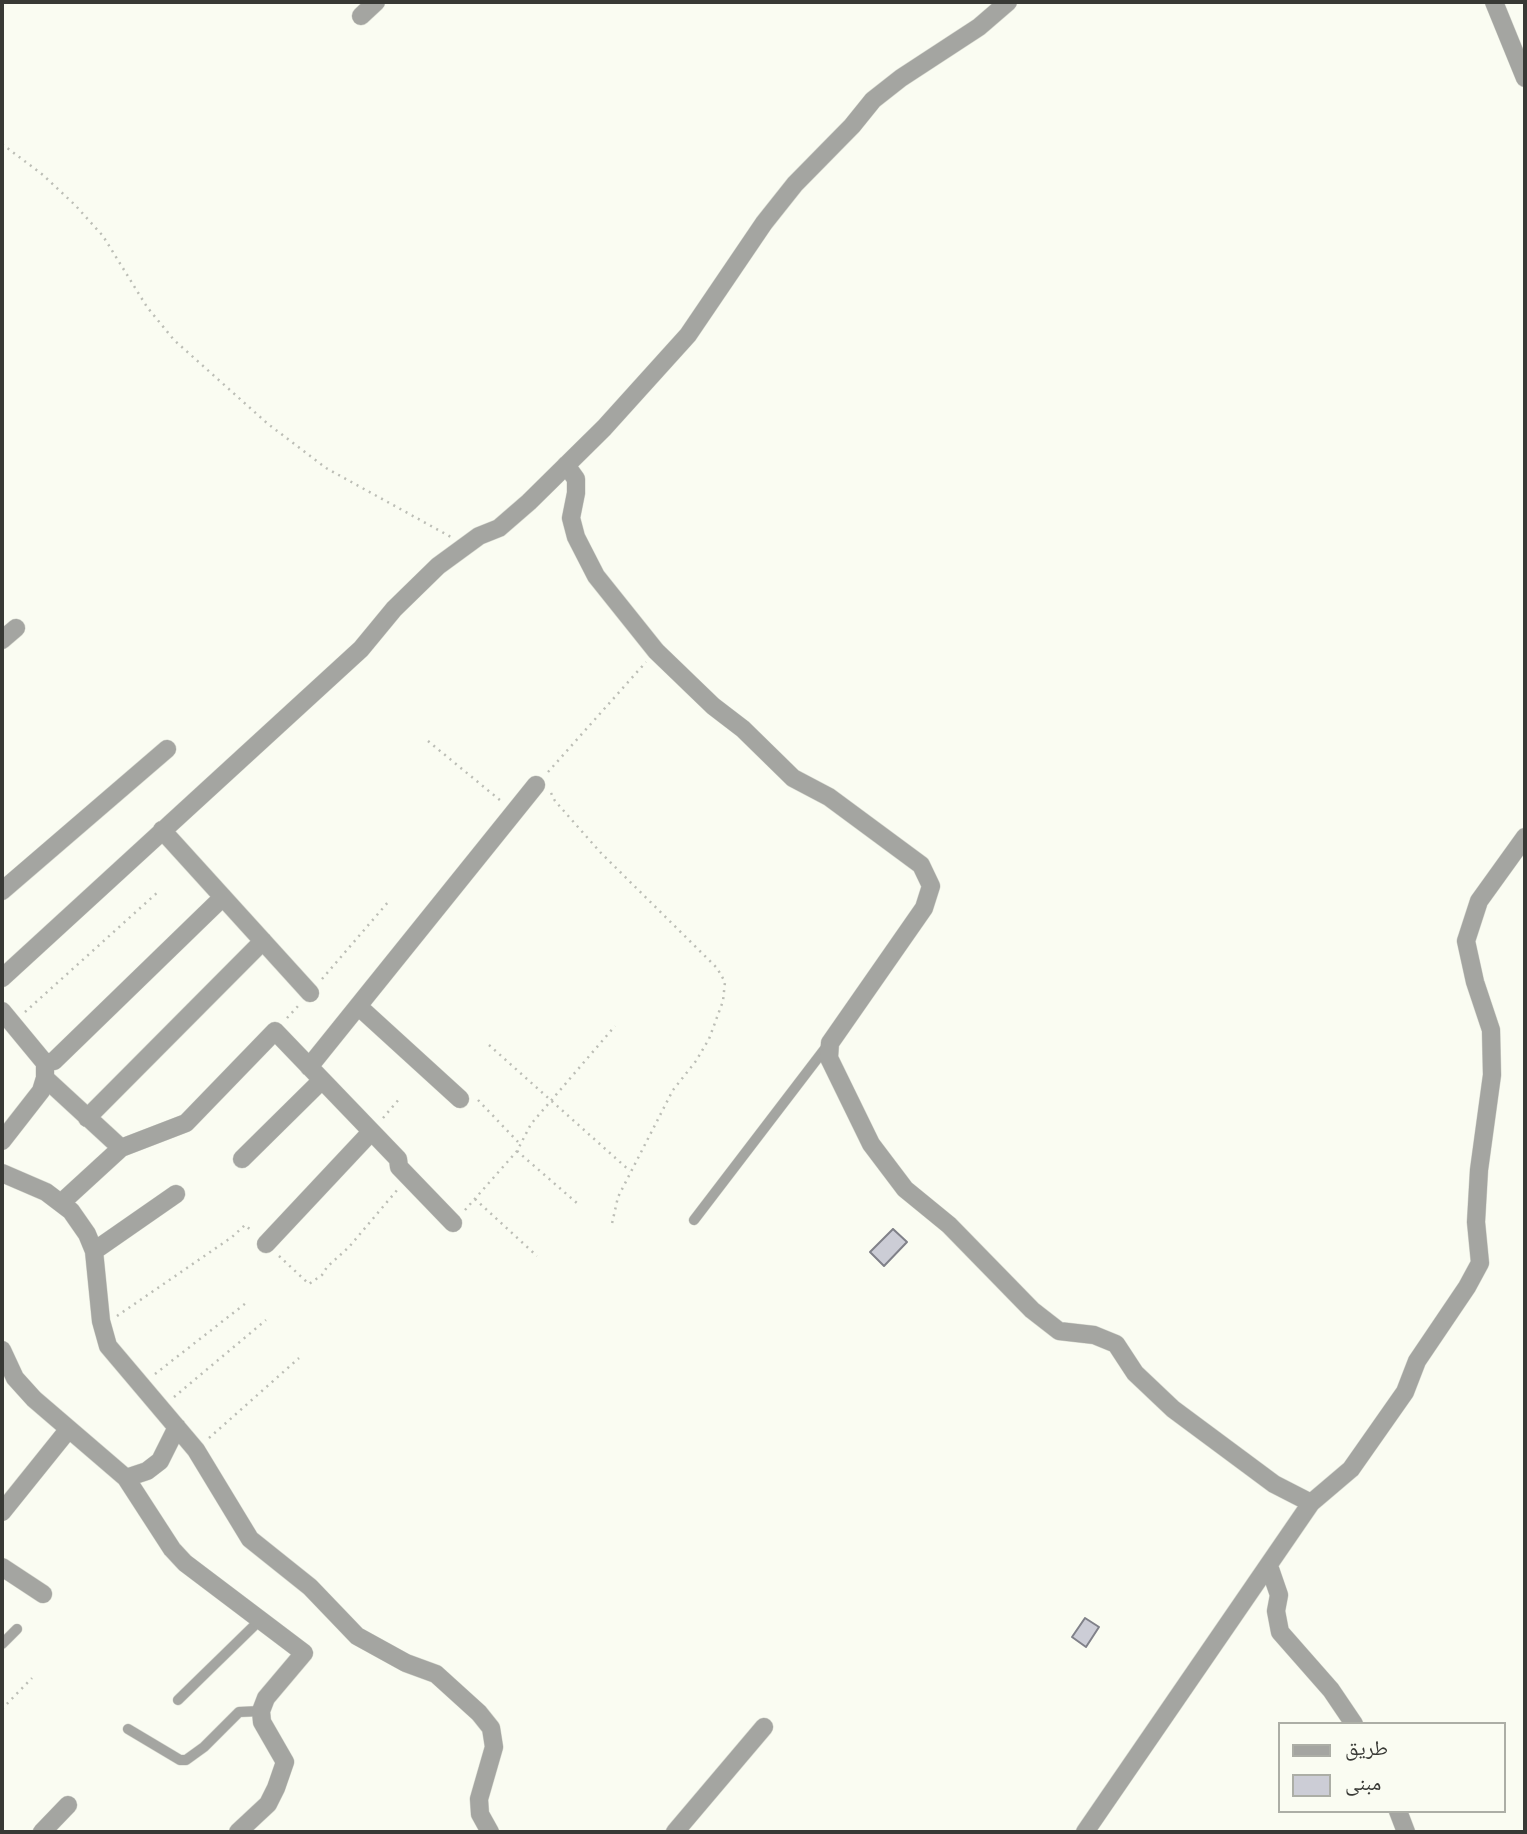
<!DOCTYPE html>
<html>
<head>
<meta charset="utf-8">
<style>
	body { margin:0 }
	#map { position:relative; width:1527px; height:1834px; overflow:hidden; background:#fafcf2; font-family:"Open Sans","Noto Naskh Arabic",sans-serif }
	canvas { display:block }
	.frame { position:absolute; inset:0; border:4px solid #383935; pointer-events:none }
	.legend { position:absolute; left:1278px; top:1722px; width:228px; height:91px; box-sizing:border-box; background:#fafcf2; border:2px solid #acaea6; margin:0; padding:9px 12px; list-style:none; font-size:21px; color:#383935 }
	.legend li { display:flex; align-items:center; gap:14px; height:35px }
	.legend b { width:35px; border:2px solid #acaea6 }
</style>
</head>
<body>
<div id="map">
<canvas width="1527" height="1834"></canvas>
<div class="frame"></div>
<ul class="legend">
<li><b style="height:9px;background:#a4a5a1"></b>طريق</li>
<li><b style="height:19px;background:#cccdd6"></b>مبنى</li>
</ul>
</div>
<script>
const c = document.querySelector('canvas').getContext('2d');
c.lineJoin = 'round';
function fillPath(path, color) {
  c.fillStyle = color;
  c.fill(path, 'evenodd');
}
function shape(rows) {
  const path = new Path2D();
  for (const r of rows) {
    path.moveTo(r[0], r[1]);
    for (let i = 2; i < r.length; i += 2) path.lineTo(r[i], r[i + 1]);
  }
  return path;
}
function strokePath(path, color, width, dash) {
  c.strokeStyle = color;
  c.lineWidth = width;
  c.lineCap = dash ? 'butt' : 'round';
  c.setLineDash(dash || []);
  c.stroke(path);
}
const building = shape([
	[893,1229,907,1242,884,1266,870,1252,893,1229],
	[1085,1618,1099,1627,1086,1647,1072,1637,1085,1618]
]);
fillPath(building, '#cccdd6');
strokePath(building, '#808189', 2);
const service = shape([
	[694,1220,827,1046],
	[2,1644,17,1629],
	[178,1700,260,1620],
	[128,1729,180,1760,186,1760,204,1747,239,1712,261,1711]
]);
const minor = shape([
	[1494,2,1525,78],
	[361,16,376,2],
	[566,465,576,479,576,493,571,518,576,537,596,576,656,651,713,706,743,729,793,778,829,797,921,865,931,886,924,908,830,1043,829,1058,871,1144,905,1189,949,1225,1032,1310,1059,1331,1094,1335,1116,1344,1135,1373,1173,1409,1274,1484,1311,1503],
	[2,640,16,628],
	[162,830,310,993],
	[2,891,167,749],
	[2,978,361,649,394,609,438,566,479,536,499,528,529,502,604,428,688,335,764,223,795,184,852,126,873,100,901,78,979,27,1008,2],
	[358,1006,460,1099],
	[2,1011,45,1063,45,1078,41,1091,2,1141],
	[45,1063,54,1061,223,897],
	[309,1067,536,785],
	[45,1078,121,1148],
	[87,1118,263,941],
	[242,1159,322,1080],
	[2,1173,46,1192,71,1211,87,1234,94,1251,101,1321,108,1346,196,1450,250,1539,310,1587,357,1636,406,1663,436,1674,479,1713,491,1728,494,1747,479,1799,480,1814,490,1832],
	[61,1203,121,1148,186,1123,275,1031,398,1159,399,1167,453,1223],
	[266,1244,371,1132],
	[94,1251,176,1194],
	[2,1350,15,1378,34,1399,126,1478,172,1549,185,1563,304,1653,266,1698,261,1711,262,1722,285,1762,276,1788,268,1804,238,1832],
	[126,1478,147,1471,160,1461,177,1427],
	[2,1512,68,1430],
	[1269,1566,1279,1595,1276,1611,1280,1632,1331,1690,1354,1724],
	[2,1567,43,1594],
	[1398,1811,1406,1832],
	[42,1832,68,1805],
	[675,1832,764,1727],
	[1085,1832,1311,1503,1351,1469,1405,1392,1417,1361,1467,1287,1480,1263,1476,1222,1479,1170,1492,1075,1491,1030,1475,982,1466,941,1479,901,1525,837]
]);
strokePath(service, '#d7d9d0', 11);
strokePath(minor, '#d7d9d0', 19);
strokePath(shape([
	[2,144,43,175,75,205,103,236,147,307,174,340,268,424,326,468,451,537],
	[428,741,501,801],
	[548,772,646,662],
	[551,793,555,801,601,853,717,968,725,982,723,1001,709,1039,696,1061,673,1090,618,1197,611,1228],
	[322,979,389,901],
	[25,1012,159,891],
	[287,1018,299,1005],
	[489,1045,630,1171],
	[478,1100,519,1143],
	[383,1118,400,1098],
	[517,1151,578,1204],
	[475,1199,537,1256],
	[465,1210,517,1151,531,1124,615,1026],
	[279,1256,309,1284,322,1275,327,1267,349,1247,398,1189],
	[117,1316,232,1237,245,1225,253,1232],
	[155,1374,246,1303],
	[174,1397,266,1320],
	[209,1438,299,1358],
	[2,1709,32,1678]
]), '#bcbeb6', 2.5, [2, 5]);
strokePath(service, '#a4a5a1', 10);
strokePath(minor, '#a4a5a1', 18);
</script>
</body>
</html>
